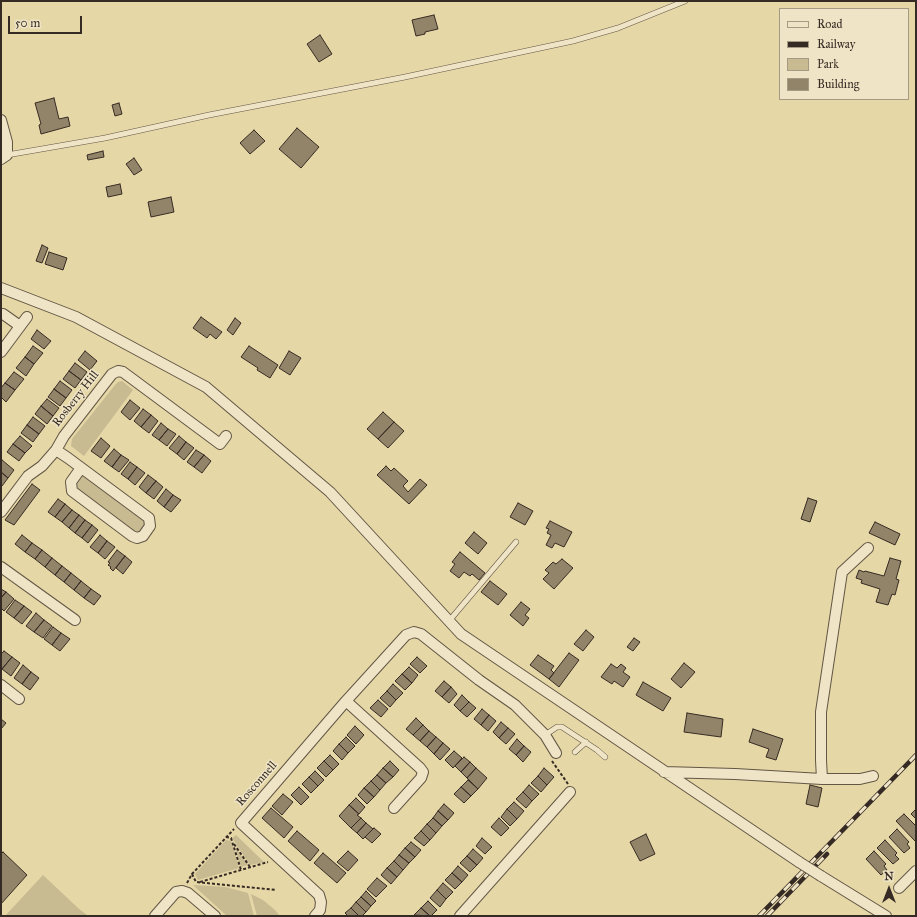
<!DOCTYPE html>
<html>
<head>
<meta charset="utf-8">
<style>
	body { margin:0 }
	#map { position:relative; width:917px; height:917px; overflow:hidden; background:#e6d7a7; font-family:"IM FELL Great Primer",serif }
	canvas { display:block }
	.frame { position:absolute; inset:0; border:2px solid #362b24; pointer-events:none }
	.legend { position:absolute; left:779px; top:8px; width:130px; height:92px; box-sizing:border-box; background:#efe5c6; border:1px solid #a59b85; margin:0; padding:5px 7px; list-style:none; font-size:12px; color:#362b24 }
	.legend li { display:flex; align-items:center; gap:8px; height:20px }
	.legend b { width:20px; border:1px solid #a59b85 }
	.north { position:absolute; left:869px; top:869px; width:40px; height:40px; -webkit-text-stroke:3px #efe5c6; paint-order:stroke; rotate:0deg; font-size:11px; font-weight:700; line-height:16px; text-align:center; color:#362b24 }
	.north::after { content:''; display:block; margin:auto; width:14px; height:18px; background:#362b24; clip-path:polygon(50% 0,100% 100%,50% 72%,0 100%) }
	.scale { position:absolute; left:8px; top:16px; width:74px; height:18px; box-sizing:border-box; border:2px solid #362b24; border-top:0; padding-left:5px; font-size:12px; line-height:14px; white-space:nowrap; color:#362b24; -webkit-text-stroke:3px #efe5c6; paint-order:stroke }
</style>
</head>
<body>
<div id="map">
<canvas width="917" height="917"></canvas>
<div class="frame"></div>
<ul class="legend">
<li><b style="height:5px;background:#efe5c6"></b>Road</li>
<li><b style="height:5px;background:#362b24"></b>Railway</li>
<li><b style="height:11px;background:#c8ba91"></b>Park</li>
<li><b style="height:11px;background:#928468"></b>Building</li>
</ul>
<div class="north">N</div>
<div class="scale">50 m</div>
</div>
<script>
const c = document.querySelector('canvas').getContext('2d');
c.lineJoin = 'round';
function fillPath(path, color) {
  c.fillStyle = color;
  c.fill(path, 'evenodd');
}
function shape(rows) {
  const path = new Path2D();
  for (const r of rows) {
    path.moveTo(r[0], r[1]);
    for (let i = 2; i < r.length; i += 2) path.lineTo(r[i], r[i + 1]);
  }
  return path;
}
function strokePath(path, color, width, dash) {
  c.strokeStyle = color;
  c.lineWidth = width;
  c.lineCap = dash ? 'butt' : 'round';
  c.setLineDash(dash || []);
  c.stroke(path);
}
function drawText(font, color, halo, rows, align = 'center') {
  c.font = font + ' "IM FELL Great Primer",serif';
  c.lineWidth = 3;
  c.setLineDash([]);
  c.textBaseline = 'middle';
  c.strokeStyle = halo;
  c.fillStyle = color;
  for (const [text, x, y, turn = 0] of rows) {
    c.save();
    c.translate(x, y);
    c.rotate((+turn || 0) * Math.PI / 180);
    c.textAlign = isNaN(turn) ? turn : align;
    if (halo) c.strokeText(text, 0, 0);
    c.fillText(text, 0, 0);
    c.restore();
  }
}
fillPath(shape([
	[122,381,133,390,84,456,71,446,72,439,115,385,118,382],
	[79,476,85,476,144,520,145,526,141,532,134,531,77,490,75,487,77,478],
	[236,835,264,862,250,865,232,838],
	[226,840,231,841,239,868,198,880,195,874],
	[235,847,248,865,241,867],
	[43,875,78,908,88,916,5,916],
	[193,885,225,887,248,893,254,916,227,916],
	[251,894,263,900,275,910,280,916,257,916]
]), '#c8ba91');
const building = shape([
	[434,15,438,29,425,32,425,34,416,36,412,20,434,15],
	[320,35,332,54,319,62,307,44,320,35],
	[54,98,59,119,68,117,70,126,41,134,39,125,41,124,35,103,54,98],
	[119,103,122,114,115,116,112,105,119,103],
	[297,128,319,147,301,168,279,149,297,128],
	[254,130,265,141,250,154,240,143,254,130],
	[103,151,104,157,88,160,87,155,103,151],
	[134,158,142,170,134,175,126,164,134,158],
	[120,184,122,194,108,197,106,187,120,184],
	[171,197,174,212,151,217,148,202,171,197],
	[42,245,48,248,42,263,36,261,42,245],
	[49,252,67,258,63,270,45,264,49,252],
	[201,317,222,332,216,339,210,334,207,338,193,328,201,317],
	[235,318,241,323,233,335,227,330,235,318],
	[37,330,51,341,44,349,31,339,37,330],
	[33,346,43,353,34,364,25,357,33,346],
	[249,346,278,365,270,378,257,370,258,368,241,357,249,346],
	[85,351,97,361,90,370,78,360,85,351],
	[289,351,301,358,290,375,279,368,289,351],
	[25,357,34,364,26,376,16,368,25,357],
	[75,363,87,372,81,380,69,371,75,363],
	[69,371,81,380,75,388,63,379,69,371],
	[14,372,24,379,15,390,5,383,14,372],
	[60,381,72,390,66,398,54,389,60,381],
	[5,383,15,390,6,402,1,397,1,388,5,383],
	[54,389,66,398,60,406,48,397,54,389],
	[47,399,59,408,53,416,41,406,47,399],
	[130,400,140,408,130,420,121,412,130,400],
	[41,406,53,416,47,424,35,414,41,406],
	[143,409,151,415,141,427,134,421,143,409],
	[383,412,394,422,378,439,367,429,383,412],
	[151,415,158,421,149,433,141,427,151,415],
	[33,417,45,426,39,434,27,425,33,417],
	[394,422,404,431,388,448,378,439,394,422],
	[161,423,168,429,159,440,152,435,161,423],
	[27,425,39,434,33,442,21,433,27,425],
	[168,429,176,434,167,446,159,440,168,429],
	[20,436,32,446,25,453,13,444,20,436],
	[179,436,186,442,177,454,169,448,179,436],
	[101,438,110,446,101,458,91,451,101,438],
	[186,442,194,448,184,460,177,454,186,442],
	[13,444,25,453,19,461,7,452,13,444],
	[114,449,121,455,112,467,104,461,114,449],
	[196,450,204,455,194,467,187,462,196,450],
	[121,455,129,460,119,472,112,467,121,455],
	[204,455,211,461,202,473,194,467,204,455],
	[2,460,14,470,8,478,1,472,1,462,2,460],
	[130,462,137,467,128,479,121,474,130,462],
	[386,466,391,471,394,468,408,481,403,486,408,492,420,479,427,485,409,504,377,475,386,466],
	[137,467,145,473,135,485,128,479,137,467],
	[1,472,8,478,2,486,1,485,1,472],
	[148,475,156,481,146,493,139,487,148,475],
	[156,481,163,487,154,499,146,493,156,481],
	[32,484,40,490,14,525,5,520,32,484],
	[166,489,173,495,164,507,157,501,166,489],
	[173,495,181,500,171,512,164,507,173,495],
	[808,498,817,501,810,522,801,519,808,498],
	[58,499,65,504,55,517,48,512,58,499],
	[518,503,533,511,525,525,510,517,518,503],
	[65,504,72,510,62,522,55,517,65,504],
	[72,510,79,515,69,528,62,522,72,510],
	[79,515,85,520,75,533,69,528,79,515],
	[85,520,92,525,82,538,75,533,85,520],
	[550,521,572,532,564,547,555,543,552,548,546,545,551,535,547,533,549,529,546,528,550,521],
	[875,522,900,534,895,545,869,533,875,522],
	[92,525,98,530,88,543,82,538,92,525],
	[474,532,487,543,478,554,465,543,474,532],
	[22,535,32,543,25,552,15,544,22,535],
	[100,535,107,541,98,553,90,547,100,535],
	[107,541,115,547,105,559,98,553,107,541],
	[32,543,42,550,35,559,25,552,32,543],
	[42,550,52,558,45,567,35,559,42,550],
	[117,550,125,556,113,571,110,568,111,567,108,565,110,563,108,562,117,550],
	[460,552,485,573,479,580,472,574,470,576,464,572,459,578,450,571,455,564,452,562,460,552],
	[125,556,132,562,123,574,116,568,125,556],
	[52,558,62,566,55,575,45,567,52,558],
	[890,558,901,561,896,579,899,580,895,595,892,594,888,605,876,602,880,589,861,583,862,580,856,578,859,570,864,572,865,571,884,576,890,558],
	[562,559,573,568,554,589,543,579,549,573,545,570,553,562,556,564,562,559],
	[62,566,71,573,64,582,55,575,62,566],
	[71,573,81,581,74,590,64,582,71,573],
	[81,581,91,589,84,598,74,590,81,581],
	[490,581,507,594,498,605,481,592,490,581],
	[1,589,6,592,1,598,1,589],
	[91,589,101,596,94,605,84,598,91,589],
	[6,592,14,599,4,611,1,608,1,598,6,592],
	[15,600,24,606,14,618,6,612,15,600],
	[521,602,530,609,525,615,529,618,523,626,510,615,521,602],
	[24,606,32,612,22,624,14,618,24,606],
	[36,613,44,620,34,632,26,626,36,613],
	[44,620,52,626,43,638,34,632,44,620],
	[53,627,61,633,52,645,44,639,53,627],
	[586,630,594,637,583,651,574,644,586,630],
	[61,633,70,639,60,651,52,645,61,633],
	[634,638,640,642,633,651,627,647,634,638],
	[4,651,12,657,2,669,1,668,1,654,4,651],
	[569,653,579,660,559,687,549,679,569,653],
	[538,655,554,666,551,670,554,673,549,679,530,665,538,655],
	[12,657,20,663,11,676,2,669,12,657],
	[417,657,427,666,420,673,410,664,417,657],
	[684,663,695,672,681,688,671,679,684,663],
	[611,664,617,668,621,664,626,668,623,672,630,677,623,687,614,681,612,684,601,677,611,664],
	[23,665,31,672,22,684,14,678,23,665],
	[409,667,418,675,412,683,402,674,409,667],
	[31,672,39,678,30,690,22,684,31,672],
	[402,674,412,683,405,690,395,681,402,674],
	[444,681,451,687,442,697,435,691,444,681],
	[643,682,671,698,663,711,636,695,643,682],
	[393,684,403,693,396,700,387,691,393,684],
	[451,687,457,694,449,703,442,697,451,687],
	[387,691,396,700,390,707,380,698,387,691],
	[462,695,469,702,460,711,454,705,462,695],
	[378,700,388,709,381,717,370,708,378,700],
	[469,702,476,708,467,717,460,711,469,702],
	[482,709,489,715,481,725,474,719,482,709],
	[687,713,723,719,721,737,684,732,687,713],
	[489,715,496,721,488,731,481,725,489,715],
	[416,718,423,725,413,735,406,729,416,718],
	[1,719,6,723,1,729,1,719],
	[501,722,508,728,499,738,493,732,501,722],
	[423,725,429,731,420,741,413,735,423,725],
	[355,726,364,735,356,744,347,735,355,726],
	[508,728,515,734,506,744,499,738,508,728],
	[753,729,783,739,776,760,766,757,769,749,749,742,753,729],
	[429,731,436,737,427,747,420,741,429,731],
	[346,737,355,746,348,753,339,744,346,737],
	[436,737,443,743,434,754,427,747,436,737],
	[517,739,524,746,516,755,509,749,517,739],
	[443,743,450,749,440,760,434,754,443,743],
	[339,744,348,753,342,760,333,751,339,744],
	[524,746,531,752,523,762,516,755,524,746],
	[454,751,462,758,453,768,445,760,454,751],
	[330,755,339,764,333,770,324,761,330,755],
	[464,757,470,762,461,772,455,766,464,757],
	[324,761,333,770,326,777,317,768,324,761],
	[390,761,399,770,393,777,383,768,390,761],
	[470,762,476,768,467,778,461,772,470,762],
	[383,768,393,777,386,783,377,775,383,768],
	[476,768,487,778,478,789,467,778,476,768],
	[544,768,554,777,547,785,538,776,544,768],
	[315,771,324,780,318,786,309,777,315,771],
	[377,775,386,783,380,790,371,781,377,775],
	[538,776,547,785,541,792,531,783,538,776],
	[309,777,318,786,311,793,302,784,309,777],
	[468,780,478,789,471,796,461,787,468,780],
	[371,781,380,790,374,797,364,788,371,781],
	[529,785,539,794,532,801,523,792,529,785],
	[810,785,822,788,818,807,806,804,810,785],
	[299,787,309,797,301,805,291,795,299,787],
	[461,787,471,796,464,803,454,794,461,787],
	[364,788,374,797,367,804,358,795,364,788],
	[523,792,532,801,526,808,516,799,523,792],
	[283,794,293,802,282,815,272,806,283,794],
	[356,798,365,807,359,814,349,805,356,798],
	[514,802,524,811,517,819,507,809,514,802],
	[444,804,454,813,448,820,438,811,444,804],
	[349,805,359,814,357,815,361,818,351,828,339,816,349,805],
	[271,808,293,827,284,838,262,818,271,808],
	[507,809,517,819,510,826,501,817,507,809],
	[916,809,916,819,911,814,916,809],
	[438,811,448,820,442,826,433,818,438,811],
	[904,814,916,826,916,840,915,841,896,821,904,814],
	[361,818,366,823,357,833,351,828,361,818],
	[433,818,442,826,436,833,427,824,433,818],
	[499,818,509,828,501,836,491,827,499,818],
	[366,823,373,829,363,839,357,833,366,823],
	[427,824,436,833,430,840,421,831,427,824],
	[374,828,381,834,372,843,365,837,374,828],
	[897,829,909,842,907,844,910,848,904,853,889,837,897,829],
	[297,831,319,850,310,861,288,841,297,831],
	[421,831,430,840,424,846,414,838,421,831],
	[646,834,655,854,640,861,630,842,646,834],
	[482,838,492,847,485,854,476,846,482,838],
	[885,840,897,853,895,855,899,859,893,864,877,848,885,840],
	[411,842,421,850,415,857,405,848,411,842],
	[405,848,415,857,409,863,399,855,405,848],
	[473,849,483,858,477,865,467,856,473,849],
	[348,851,358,860,348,871,337,862,348,851],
	[874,851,886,864,884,866,887,870,881,875,866,859,874,851],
	[3,852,27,875,1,904,1,854,3,852],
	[323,853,346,873,337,883,314,863,323,853],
	[399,855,409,863,403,870,394,861,399,855],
	[467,856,477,865,470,872,460,863,467,856],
	[394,861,403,870,397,877,387,868,394,861],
	[458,866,468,875,462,882,452,873,458,866],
	[387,868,397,877,391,884,381,875,387,868],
	[452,873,462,882,455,889,445,880,452,873],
	[377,878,387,886,376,897,367,889,377,878],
	[443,883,453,892,446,899,437,890,443,883],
	[437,890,446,899,440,907,430,898,437,890],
	[366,891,376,901,371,906,361,897,366,891],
	[361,897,371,906,366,912,356,902,361,897],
	[428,901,437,910,431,916,430,916,421,908,428,901],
	[356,902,366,912,362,916,359,916,351,908,356,902],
	[351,908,359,916,348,916,345,913,351,908],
	[421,908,430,916,414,915,421,908]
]);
fillPath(building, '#928468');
strokePath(building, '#362b24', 1);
const lane = shape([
	[7,155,105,138,209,115,405,77,573,41,618,28,685,1],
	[449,621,516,542],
	[545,735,557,727,562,727,597,750,605,757],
	[575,752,586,742]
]);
const street = shape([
	[1,120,7,142,7,155,1,159],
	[1,288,76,317,206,387,330,492,461,634,799,862],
	[3,314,20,326],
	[1,352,27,317],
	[56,450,68,458,149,518,150,526,143,536,137,538,132,536,72,491,71,482,81,468],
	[1,512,28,476,42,466,56,450,64,436,112,374,118,371,123,372,220,444,226,436],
	[868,548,842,572,821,712,821,760,822,779,860,779,873,776],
	[1,567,75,620],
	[1,685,19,699],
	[346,701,420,768,423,772,421,778,394,808],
	[664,772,735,774,822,779],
	[821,876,886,916],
	[899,888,916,871],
	[155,916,176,892,182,891,188,893,215,916],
	[315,916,320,910,321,902,319,895,241,823,346,701,406,635,414,632,421,634,479,680,515,705,545,735,556,753],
	[460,916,570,792]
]);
strokePath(lane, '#625645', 6);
strokePath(street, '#625645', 12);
strokePath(shape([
	[552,761,568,784],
	[226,837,231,838,241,870],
	[234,844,250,867],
	[192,874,196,882,276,890],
	[200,882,268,862],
	[187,883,192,874,234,829]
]), '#362b24', 2, [3, 2]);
strokePath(lane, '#efe5c6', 5);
strokePath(street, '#efe5c6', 10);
const rail = shape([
	[759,916,916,755],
	[767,916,827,854]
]);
strokePath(rail, '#362b24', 4.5);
strokePath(rail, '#efe5c6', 3, [9]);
const streetBridge = shape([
	[799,862,821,876]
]);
strokePath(streetBridge, '#625645', 12, []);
strokePath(streetBridge, '#efe5c6', 10);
drawText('12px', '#362b24', '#efe5c6', [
	["Rosberry Hill",76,399,-52],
	["Rosconnell",257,784,-49]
]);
</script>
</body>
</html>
